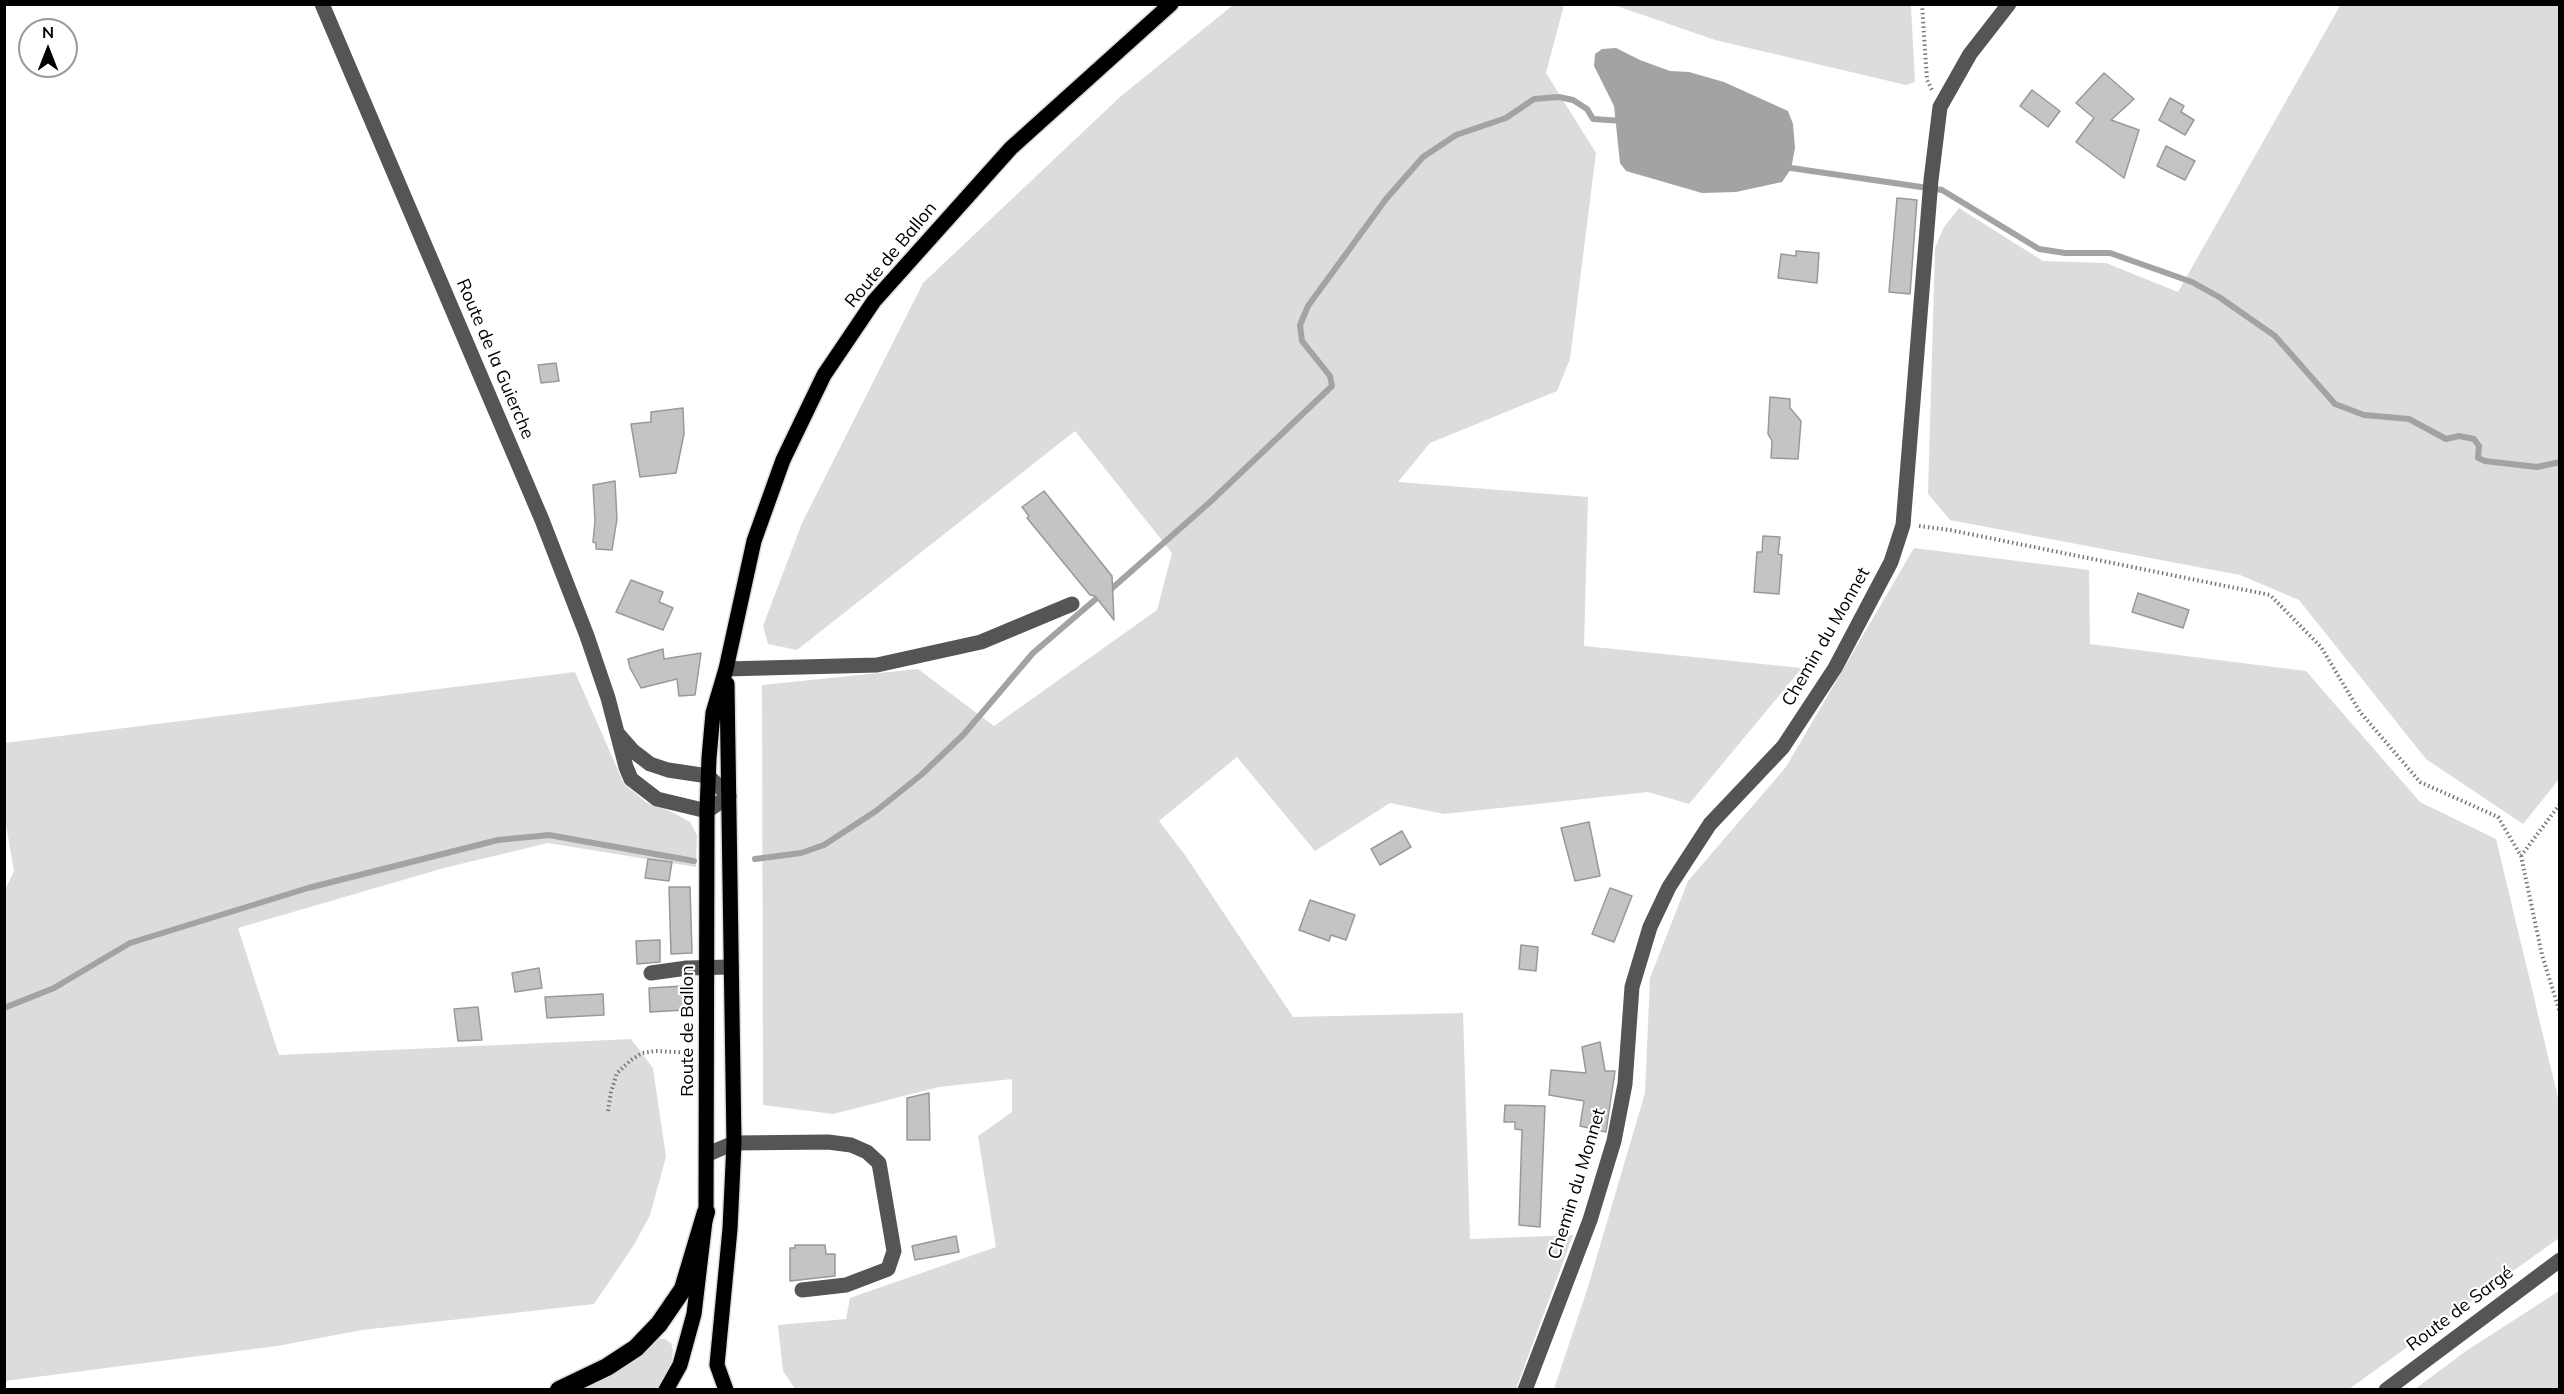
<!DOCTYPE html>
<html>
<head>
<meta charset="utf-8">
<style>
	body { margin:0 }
	#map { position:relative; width:2564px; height:1394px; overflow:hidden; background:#fff; font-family:Mulish,sans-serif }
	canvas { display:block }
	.frame { position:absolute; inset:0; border:6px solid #000; pointer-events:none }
	.north { position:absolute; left:18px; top:18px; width:60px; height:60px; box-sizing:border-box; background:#fff; border:2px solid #999; border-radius:50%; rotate:0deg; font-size:16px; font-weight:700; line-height:24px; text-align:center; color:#000 }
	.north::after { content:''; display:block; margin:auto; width:21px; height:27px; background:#000; clip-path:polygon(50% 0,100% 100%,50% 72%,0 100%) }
</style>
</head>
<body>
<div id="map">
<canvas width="2564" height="1394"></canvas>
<div class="frame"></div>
<div class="north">N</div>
</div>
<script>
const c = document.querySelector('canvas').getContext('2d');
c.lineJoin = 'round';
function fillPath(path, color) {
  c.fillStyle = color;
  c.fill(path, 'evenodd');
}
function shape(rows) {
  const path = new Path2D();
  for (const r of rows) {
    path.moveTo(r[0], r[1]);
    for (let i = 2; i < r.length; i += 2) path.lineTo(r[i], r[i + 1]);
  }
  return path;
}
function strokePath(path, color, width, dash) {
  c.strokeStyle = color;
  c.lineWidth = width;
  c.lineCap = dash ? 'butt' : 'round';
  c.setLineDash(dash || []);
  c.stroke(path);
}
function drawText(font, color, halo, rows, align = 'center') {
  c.font = font + ' Mulish,sans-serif';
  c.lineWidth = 4.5;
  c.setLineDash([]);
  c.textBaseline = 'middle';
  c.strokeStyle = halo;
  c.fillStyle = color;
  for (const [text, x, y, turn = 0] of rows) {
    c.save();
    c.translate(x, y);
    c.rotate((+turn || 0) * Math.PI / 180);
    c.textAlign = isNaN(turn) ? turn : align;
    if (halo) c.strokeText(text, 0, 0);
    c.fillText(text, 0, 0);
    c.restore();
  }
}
fillPath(shape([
	[2341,4,2559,5,2560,778,2523,824,2426,759,2299,600,2240,575,1950,520,1928,494,1935,248,1944,227,1959,208,2043,261,2106,263,2178,292],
	[1233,5,1564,5,1546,73,1596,153,1570,359,1557,391,1430,443,1398,482,1588,497,1584,646,1802,668,1689,804,1648,792,1444,814,1390,803,1315,851,1237,757,1159,821,1185,855,1293,1017,1463,1013,1470,1239,1573,1235,1516,1389,795,1389,783,1371,778,1325,846,1319,850,1298,996,1247,978,1136,1012,1112,1012,1079,939,1087,833,1114,763,1105,762,685,918,669,994,726,1157,610,1172,553,1075,431,797,650,768,644,763,626,802,523,923,283,1120,97],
	[1614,5,1911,5,1915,82,1906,85,1715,40],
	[1914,548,2089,570,2090,644,2306,671,2420,802,2496,839,2559,1102,2559,1238,2349,1389,1554,1389,1587,1290,1645,1093,1650,978,1688,881,1786,767],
	[575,672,624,784,647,803,672,812,690,822,697,835,696,867,548,843,444,868,238,928,279,1055,631,1039,653,1068,666,1157,650,1215,634,1245,594,1304,362,1330,277,1346,5,1381,4,892,14,871,5,819,4,743],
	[2559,1291,2559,1389,2415,1389,2466,1351],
	[658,1339,665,1339,671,1343,673,1350,671,1366,659,1389,577,1390,613,1374,640,1356]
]), '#dcdcdc');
fillPath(shape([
	[1616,48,1640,60,1670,71,1689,72,1724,82,1788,111,1793,124,1795,148,1791,169,1782,182,1736,192,1702,193,1626,171,1620,163,1614,106,1594,66,1595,54,1602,49]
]), '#a3a3a3');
strokePath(shape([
	[1784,167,1942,190,2039,249,2065,253,2110,253,2192,282,2219,297,2275,336,2335,404,2364,415,2409,419,2446,439,2459,436,2474,439,2479,446,2478,458,2485,461,2537,467,2560,462],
	[755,859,801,853,824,845,876,811,921,775,964,734,1033,653,1097,598,1110,590,1209,503,1332,386,1330,376,1302,341,1300,325,1308,306,1386,199,1423,157,1456,135,1506,118,1534,99,1559,97,1573,100,1587,109,1593,119,1624,121],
	[4,1008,54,988,130,943,308,888,498,840,549,835,694,861]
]), '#a3a3a3', 6);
const building = shape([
	[2104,73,2134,99,2111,120,2139,130,2124,178,2076,142,2094,118,2076,103,2104,73],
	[2032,90,2060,111,2048,127,2020,106,2032,90],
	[2170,98,2184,106,2181,112,2194,120,2185,135,2159,120,2170,98],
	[2166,146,2195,161,2185,180,2157,166,2166,146],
	[1897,198,1917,200,1910,294,1889,292,1897,198],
	[1796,251,1819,253,1817,283,1778,278,1781,254,1796,256,1796,251],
	[556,363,559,381,541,383,538,365,556,363],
	[1770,397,1790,399,1790,408,1801,421,1798,459,1771,458,1772,441,1768,434,1770,397],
	[683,408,684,434,676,473,640,477,631,424,651,422,651,412,683,408],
	[615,481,617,519,612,550,596,549,596,543,593,542,595,521,593,485,615,481],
	[1044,491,1112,576,1114,620,1095,596,1090,595,1027,518,1029,516,1022,507,1044,491],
	[1763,536,1780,537,1778,554,1782,555,1779,594,1754,592,1757,552,1762,552,1763,536],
	[631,580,663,592,659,602,673,608,663,630,616,612,631,580],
	[2138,593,2189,610,2183,628,2132,612,2138,593],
	[663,649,664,659,701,653,695,695,679,696,677,679,641,688,630,668,628,659,663,649],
	[1589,822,1600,876,1575,881,1561,828,1589,822],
	[1402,831,1411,847,1380,865,1371,849,1402,831],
	[648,859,672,862,669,881,645,878,648,859],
	[669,887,690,887,692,953,671,954,669,887],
	[1610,888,1632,896,1614,942,1592,934,1610,888],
	[1310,900,1355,915,1346,940,1331,935,1329,941,1299,930,1310,900],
	[660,940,660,962,637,964,636,941,660,940],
	[1521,945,1538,947,1536,971,1519,969,1521,945],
	[539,968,542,988,515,992,512,973,539,968],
	[684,986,685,1010,650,1012,649,988,684,986],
	[603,994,604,1015,547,1018,545,997,603,994],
	[478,1007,482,1040,458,1041,454,1009,478,1007],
	[1600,1042,1605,1071,1615,1071,1606,1132,1580,1126,1584,1101,1549,1095,1551,1070,1586,1073,1582,1047,1600,1042],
	[929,1093,930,1140,907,1140,907,1098,929,1093],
	[1505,1105,1545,1106,1540,1227,1519,1225,1522,1130,1515,1129,1515,1122,1504,1122,1505,1105],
	[956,1236,959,1252,915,1260,912,1246,956,1236],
	[795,1245,825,1245,826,1254,835,1254,835,1276,790,1281,790,1248,795,1248,795,1245]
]);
fillPath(building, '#c4c4c4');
strokePath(building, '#999', 1.5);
const major = shape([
	[666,1390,680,1365,694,1314,706,1212,707,811,709,758,713,713,726,669,754,541,783,460,824,375,874,301,1011,148,1171,4],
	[726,1390,717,1365,730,1229,734,1143,727,684]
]);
const highway = shape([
	[559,1390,607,1367,636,1348,659,1324,683,1289,706,1212]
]);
strokePath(major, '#dbdbdb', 18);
strokePath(highway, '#dbdbdb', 21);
strokePath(shape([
	[1922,4,1927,80,1932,90],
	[1919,526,1950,530,2270,595,2321,647,2360,712,2420,782,2498,817,2521,856,2542,955,2560,1013],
	[2521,856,2560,804],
	[608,1111,611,1092,617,1073,631,1060,642,1053,656,1051,692,1053]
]), '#777', 4, [1.5, 3]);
strokePath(shape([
	[322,4,542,520,587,636,608,698,626,767,631,779,657,799,707,811,729,796,708,776,668,770,650,764,633,751,618,734],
	[726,669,877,665,981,642,1072,604],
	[651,973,687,968,731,967],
	[708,1154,734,1143,828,1142,851,1145,867,1152,879,1163,894,1251,888,1269,846,1285,802,1290],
	[1525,1390,1590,1220,1614,1141,1625,1084,1632,987,1650,927,1669,887,1710,824,1783,747,1835,668,1891,562,1903,525,1931,180,1940,107,1970,54,2009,4],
	[2386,1390,2560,1260]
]), '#555', 15);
strokePath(major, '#000', 15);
strokePath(highway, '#000', 18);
drawText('18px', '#000', '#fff', [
	["Route de Ballon",891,255,-50],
	["Route de la Guierche",495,359,67],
	["Chemin du Monnet",1826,637,-60],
	["Route de Ballon",688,1031,-90],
	["Chemin du Monnet",1577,1184,-73],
	["Route de Sargé",2460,1309,-37]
]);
</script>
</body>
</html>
